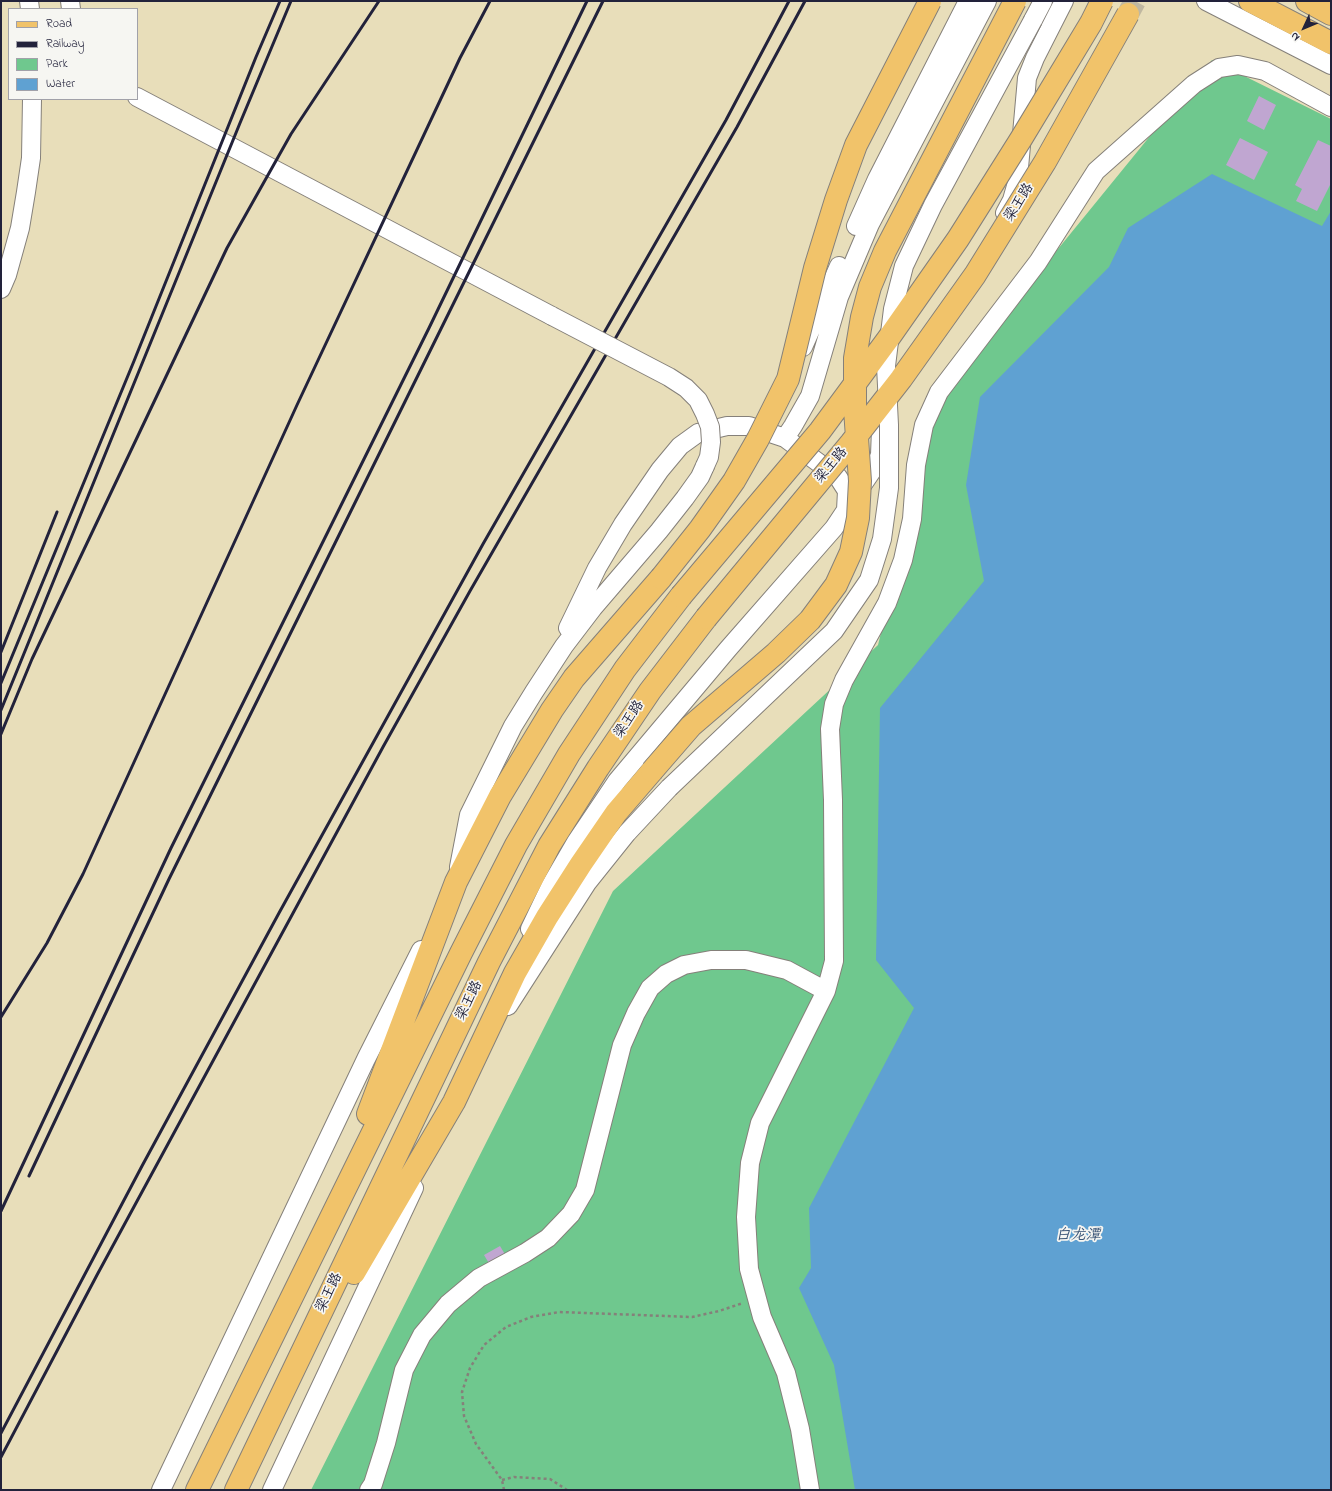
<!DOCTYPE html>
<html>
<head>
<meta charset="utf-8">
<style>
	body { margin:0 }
	#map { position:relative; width:1332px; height:1491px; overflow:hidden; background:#e8deba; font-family:"Indie Flower",sans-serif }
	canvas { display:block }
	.frame { position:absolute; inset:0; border:2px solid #22223b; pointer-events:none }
	.legend { position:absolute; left:8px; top:8px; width:130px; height:92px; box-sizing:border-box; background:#f6f6f2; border:1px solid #a1a1a9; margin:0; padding:5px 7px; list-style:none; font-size:12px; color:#22223b }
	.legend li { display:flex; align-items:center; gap:8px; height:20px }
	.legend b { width:20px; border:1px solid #a1a1a9 }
	.north { position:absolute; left:1284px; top:8px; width:40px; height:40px; -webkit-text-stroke:3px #f6f6f2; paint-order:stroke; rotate:226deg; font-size:11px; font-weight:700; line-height:16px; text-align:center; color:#22223b }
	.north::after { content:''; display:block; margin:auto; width:14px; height:18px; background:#22223b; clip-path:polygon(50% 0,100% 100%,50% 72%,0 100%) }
</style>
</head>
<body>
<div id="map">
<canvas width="1332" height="1491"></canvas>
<div class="frame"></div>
<ul class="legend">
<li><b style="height:5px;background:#f1c36a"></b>Road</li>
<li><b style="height:5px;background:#22223b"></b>Railway</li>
<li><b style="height:11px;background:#6fc88e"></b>Park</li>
<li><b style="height:11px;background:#5fa1d2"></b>Water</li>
</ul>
<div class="north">N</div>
</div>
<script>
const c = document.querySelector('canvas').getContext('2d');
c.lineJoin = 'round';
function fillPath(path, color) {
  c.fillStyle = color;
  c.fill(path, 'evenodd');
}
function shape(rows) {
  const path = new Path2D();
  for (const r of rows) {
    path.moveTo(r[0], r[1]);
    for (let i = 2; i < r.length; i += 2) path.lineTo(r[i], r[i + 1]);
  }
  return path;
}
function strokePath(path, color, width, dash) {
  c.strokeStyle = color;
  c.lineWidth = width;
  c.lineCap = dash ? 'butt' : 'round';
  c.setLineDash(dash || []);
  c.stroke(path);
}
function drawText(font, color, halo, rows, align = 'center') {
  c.font = font + ' "Indie Flower","LXGW WenKai TC",sans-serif';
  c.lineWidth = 3.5;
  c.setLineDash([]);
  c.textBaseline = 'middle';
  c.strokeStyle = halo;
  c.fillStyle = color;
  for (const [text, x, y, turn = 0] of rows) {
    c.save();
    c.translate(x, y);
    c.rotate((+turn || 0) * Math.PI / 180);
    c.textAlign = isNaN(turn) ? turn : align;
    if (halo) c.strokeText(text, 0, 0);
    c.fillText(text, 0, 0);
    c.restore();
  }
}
fillPath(shape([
	[1212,60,1331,119,1331,1490,311,1490,613,891,878,645,939,395]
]), '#6fc88e');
fillPath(shape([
	[1212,174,1322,226,1331,211,1331,1490,855,1490,834,1365,799,1288,811,1268,809,1208,914,1008,876,960,880,708,984,581,966,485,980,397,1109,267,1128,228]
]), '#5fa1d2');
fillPath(shape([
	[1259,96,1276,105,1264,130,1247,121],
	[1240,138,1268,152,1254,180,1226,165],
	[1318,140,1331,146,1331,183,1317,211,1296,201,1302,189,1295,185],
	[500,1246,506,1256,490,1265,484,1255]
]), '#c0a6d1');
strokePath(shape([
	[1128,14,1135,1]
]), '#c0b8a1', 22, [22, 11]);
const minor = shape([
	[29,1,30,9],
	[70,1,71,9],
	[1206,1,1331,65],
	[1033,20,1043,1],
	[137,97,552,316],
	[1005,213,1012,200,1018,179,1027,78,1035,58,1064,1],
	[856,226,877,179,968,1],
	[1,289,7,275,20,228,26,192,31,158,32,99],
	[803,347,839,266],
	[785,438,793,426,810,396,839,297,870,224,987,1],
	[857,493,874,468,880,455,881,429],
	[459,867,469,815,513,726,534,692,564,646,593,608,659,531,685,498,700,477,705,466],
	[530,929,551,885,576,842,617,781,728,649,834,528,846,510,847,491,838,477,785,438,749,426,727,426,698,433,680,446,660,470,623,524,597,568,568,628],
	[508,1006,587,883,627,833,669,788],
	[161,1490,366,1059,421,950],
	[272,1490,414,1188],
	[369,1490,373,1484,386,1443,404,1370,422,1335,448,1304,479,1278,525,1253,548,1238,571,1214,585,1190,622,1045,636,1013,650,988,666,974,684,965,711,960,746,960,787,970,826,991],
	[810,1490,800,1429,786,1373,762,1317,749,1269,746,1217,750,1163,760,1123,826,991,834,961,833,800,830,729,834,704,844,680,887,603,903,560,912,519,916,465,924,425,939,392,1038,262,1096,171,1194,84,1219,68,1238,65,1265,71,1331,107]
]);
const major = shape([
	[1250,1,1331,43],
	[1307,1,1331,14],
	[368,1114,456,882,500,796,552,710,574,678,661,578],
	[354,1273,454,1102,515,973,547,917,581,864,616,813,652,771],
	[197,1490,461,953,516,845,569,754,625,669,681,596],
	[236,1490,489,962,549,846,598,768,650,691,706,618]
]);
strokePath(minor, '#85807a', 20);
strokePath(major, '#85807a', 24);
strokePath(shape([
	[502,1480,514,1477,550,1479,567,1490],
	[504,1490,502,1480,476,1444,464,1416,462,1392,470,1368,484,1345,506,1327,531,1317,559,1312,692,1317,719,1311,743,1303]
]), '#85807a', 2.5, [3, 3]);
strokePath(minor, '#fff', 18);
strokePath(major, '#f1c36a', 22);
strokePath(shape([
	[1,652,57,512],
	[1,683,134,361,256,57,280,1],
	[1,710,240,123,291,1],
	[1,734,32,659,227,248,291,134,379,1],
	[1,1017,47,943,83,874,297,405,460,58,490,1],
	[29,1176,169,879,603,1],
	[1,1211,171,848,429,328,587,1],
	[1,1433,142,1166,279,913,483,544,726,120,789,1],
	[1,1457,97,1275,383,747,470,591,737,127,805,1]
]), '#22223b', 3);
const minorBridge = shape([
	[552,316,669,377,686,388,698,400,705,414,710,427,711,442,709,457,705,466],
	[669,788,834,631,869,580,882,539,889,488,889,425,886,366,893,309,904,266,933,205,1033,20]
]);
const majorBridge = shape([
	[661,578,700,529,734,481,758,439,788,379,815,268,836,200,856,145,930,1],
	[681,596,820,431,888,339,958,239,1021,139,1091,23,1102,1],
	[706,618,851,443,901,379,975,275,1045,162,1128,14],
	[652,771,691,726,776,653,810,620,836,585,851,552,858,518,860,481,855,409,855,358,862,317,870,287,885,251,1015,1]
]);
strokePath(minorBridge, '#85807a', 20, []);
strokePath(majorBridge, '#85807a', 24, []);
strokePath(minorBridge, '#fff', 18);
strokePath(majorBridge, '#f1c36a', 22);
drawText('14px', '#22223b', '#f6f6f2', [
	["梁王路",1020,203,-58],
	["梁王路",832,466,-50],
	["梁王路",630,720,-56],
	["梁王路",470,1001,-64],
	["梁王路",330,1293,-64]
]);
drawText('italic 15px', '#3a5577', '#f6f6f2', [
	["白龙潭",1078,1237]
]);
</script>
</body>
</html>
